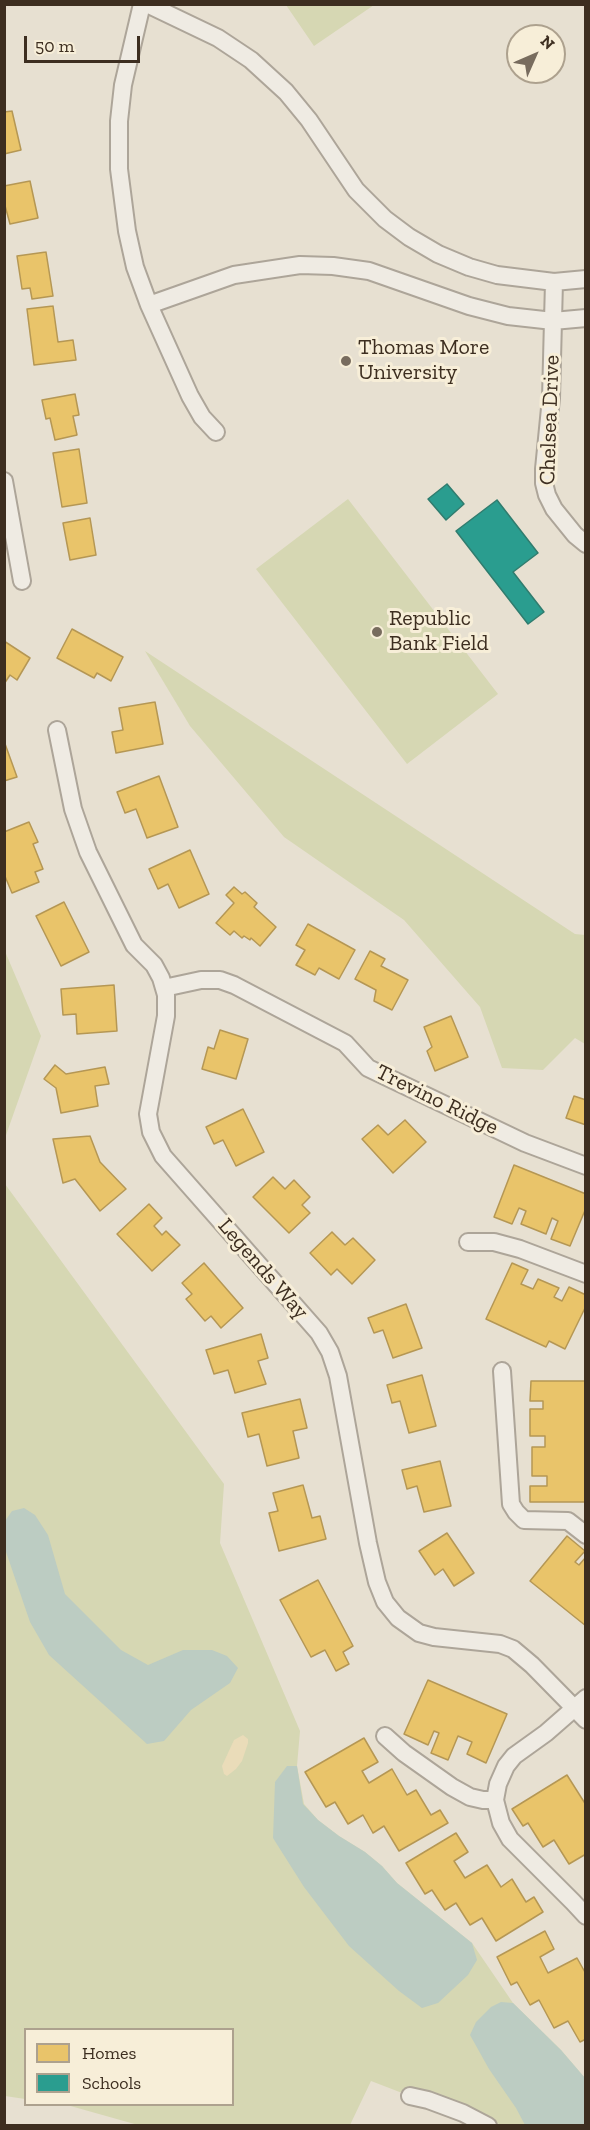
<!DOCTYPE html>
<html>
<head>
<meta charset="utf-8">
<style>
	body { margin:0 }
	#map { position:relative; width:590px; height:2130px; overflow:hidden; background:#e7e0d1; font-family:"Zilla Slab",serif }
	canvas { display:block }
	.frame { position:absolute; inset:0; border:6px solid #3d2e20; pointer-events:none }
	.legend { position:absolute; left:24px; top:2028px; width:210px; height:78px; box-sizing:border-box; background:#f7eed8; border:2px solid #ada18e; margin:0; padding:8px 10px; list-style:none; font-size:18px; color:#3d2e20 }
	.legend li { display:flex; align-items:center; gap:12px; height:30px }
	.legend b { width:30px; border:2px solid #ada18e }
	.north { position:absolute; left:506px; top:24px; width:60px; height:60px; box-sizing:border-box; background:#f7eed8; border:2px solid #ada18e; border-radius:50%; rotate:45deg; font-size:16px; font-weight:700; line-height:24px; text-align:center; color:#3d2e20 }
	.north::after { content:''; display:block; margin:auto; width:21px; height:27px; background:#786c5e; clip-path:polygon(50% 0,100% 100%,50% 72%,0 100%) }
	.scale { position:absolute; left:24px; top:36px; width:116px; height:27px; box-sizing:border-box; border:3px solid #3d2e20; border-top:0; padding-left:8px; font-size:18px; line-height:21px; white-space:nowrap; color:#3d2e20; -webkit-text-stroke:4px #f7eed8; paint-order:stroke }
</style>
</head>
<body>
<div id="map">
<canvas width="590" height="2130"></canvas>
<div class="frame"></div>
<ul class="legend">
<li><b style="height:16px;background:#e9c46a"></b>Homes</li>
<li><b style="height:16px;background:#2a9d8f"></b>Schools</li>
</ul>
<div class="north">N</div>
<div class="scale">50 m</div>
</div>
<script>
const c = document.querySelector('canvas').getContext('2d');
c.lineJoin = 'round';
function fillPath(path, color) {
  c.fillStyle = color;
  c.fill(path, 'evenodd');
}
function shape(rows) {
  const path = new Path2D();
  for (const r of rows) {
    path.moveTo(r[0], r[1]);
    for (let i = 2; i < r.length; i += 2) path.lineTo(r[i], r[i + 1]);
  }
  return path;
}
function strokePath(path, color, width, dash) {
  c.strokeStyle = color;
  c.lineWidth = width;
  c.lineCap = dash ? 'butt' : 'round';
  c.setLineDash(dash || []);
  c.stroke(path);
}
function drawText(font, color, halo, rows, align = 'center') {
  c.font = font + ' "Zilla Slab",serif';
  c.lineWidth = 6;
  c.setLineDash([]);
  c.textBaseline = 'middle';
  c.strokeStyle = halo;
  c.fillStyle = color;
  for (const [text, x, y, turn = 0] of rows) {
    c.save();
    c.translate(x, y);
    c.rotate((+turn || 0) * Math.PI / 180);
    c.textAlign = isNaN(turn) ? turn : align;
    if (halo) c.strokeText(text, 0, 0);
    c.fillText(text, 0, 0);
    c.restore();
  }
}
fillPath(shape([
	[286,5,374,5,314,46],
	[348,499,498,694,407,764,256,569],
	[145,651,575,934,585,935,585,1044,575,1038,543,1070,502,1068,480,1007,404,920,284,837,190,726],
	[4,949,41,1036,5,1138,4,1138],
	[5,1184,224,1484,220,1543,300,1731,297,1766,304,1804,318,1820,339,1836,365,1852,382,1866,397,1883,472,1943,513,2003,561,2050,585,2078,585,2125,503,2125,410,2096,371,2081,350,2125,138,2125,67,2105,232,2104,232,2030,26,2030,25,2099,5,2096]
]), '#d6d7b3');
fillPath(shape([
	[243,1735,248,1739,248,1743,242,1761,236,1769,227,1776,224,1774,222,1766,234,1740]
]), '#eadcb9');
fillPath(shape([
	[24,1508,35,1515,48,1535,65,1594,121,1650,148,1665,183,1650,212,1650,227,1656,238,1668,230,1683,191,1710,164,1741,147,1744,49,1655,30,1622,5,1549,5,1521,12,1511],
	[287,1766,297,1766,303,1804,318,1820,339,1836,365,1852,382,1866,397,1883,472,1943,477,1960,468,1975,438,2003,422,2008,399,1991,349,1946,304,1887,273,1838,275,1782],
	[501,2002,513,2003,561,2050,585,2078,585,2125,525,2125,516,2108,489,2069,470,2035,476,2022,491,2007]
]), '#bcccc2');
const homes = shape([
	[12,111,21,150,4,154,4,112,12,111],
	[30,181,38,218,10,224,4,202,4,186,30,181],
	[46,252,53,296,32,299,30,288,22,289,17,256,46,252],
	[53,306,58,342,73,340,76,360,34,365,27,309,53,306],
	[75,394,79,415,73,416,77,435,55,440,50,418,46,419,42,400,75,394],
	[79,449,87,503,62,507,53,453,79,449],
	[90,518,96,555,70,560,63,523,90,518],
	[72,629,123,657,111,681,97,673,94,678,57,658,72,629],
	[4,641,30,658,17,680,10,675,4,684,4,641],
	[155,702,163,744,116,753,112,732,123,730,119,708,155,702],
	[4,741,17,777,4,781,4,741],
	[159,776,178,827,147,838,136,809,125,813,117,792,159,776],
	[29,822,38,842,33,844,43,869,35,872,39,882,12,893,4,874,4,832,29,822],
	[190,850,209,894,179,908,168,884,158,889,149,869,190,850],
	[234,887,242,894,245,892,257,903,254,907,276,927,260,946,251,938,250,940,244,936,242,938,234,931,230,935,216,923,234,903,226,895,234,887],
	[64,902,89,952,61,966,36,916,64,902],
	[308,924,355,950,339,979,319,968,315,975,296,965,305,950,296,945,308,924],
	[370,951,385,959,381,966,408,980,392,1010,374,1001,376,990,355,979,370,951],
	[114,985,117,1031,77,1034,76,1014,63,1015,61,989,114,985],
	[451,1016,468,1057,435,1071,427,1051,432,1047,424,1027,451,1016],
	[220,1030,248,1039,236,1079,202,1069,208,1047,214,1049,220,1030],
	[55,1065,66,1074,105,1067,109,1084,95,1086,98,1106,61,1113,56,1088,44,1079,55,1065],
	[574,1096,586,1100,586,1125,566,1118,574,1096],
	[243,1109,264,1152,236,1166,223,1140,214,1144,206,1127,243,1109],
	[405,1120,426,1142,393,1173,362,1139,378,1125,388,1135,405,1120],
	[90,1136,100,1162,126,1189,100,1211,75,1179,63,1183,53,1139,90,1136],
	[514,1165,586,1194,586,1208,570,1246,551,1239,558,1221,552,1218,546,1234,521,1224,526,1211,519,1208,512,1224,494,1217,514,1165],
	[273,1177,285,1189,294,1180,310,1197,302,1205,310,1213,289,1233,253,1197,273,1177],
	[149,1204,162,1218,154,1226,162,1235,166,1231,180,1245,152,1271,117,1234,149,1204],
	[332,1232,345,1245,353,1238,375,1260,352,1284,337,1269,331,1275,310,1253,332,1232],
	[204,1263,243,1308,221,1328,211,1316,205,1321,186,1299,192,1294,182,1283,204,1263],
	[512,1263,528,1270,521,1284,533,1289,538,1279,559,1288,554,1297,562,1301,569,1287,586,1295,586,1306,565,1349,549,1341,546,1347,486,1319,512,1263],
	[406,1304,422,1348,393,1358,383,1330,374,1333,368,1318,406,1304],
	[261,1334,268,1358,258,1361,266,1384,235,1393,228,1370,214,1374,206,1350,261,1334],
	[422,1375,436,1426,409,1433,400,1401,392,1403,387,1385,422,1375],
	[531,1381,586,1381,585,1502,530,1502,530,1486,547,1486,547,1476,532,1476,532,1447,545,1447,545,1436,530,1436,530,1409,543,1409,543,1401,530,1401,531,1381],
	[300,1399,307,1428,293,1431,299,1458,267,1466,259,1434,248,1437,242,1413,300,1399],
	[440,1461,451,1506,424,1512,417,1486,407,1489,402,1470,440,1461],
	[303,1485,312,1518,320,1516,326,1539,279,1551,269,1513,278,1511,273,1493,303,1485],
	[447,1533,474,1573,454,1586,443,1569,435,1575,419,1551,447,1533],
	[567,1536,585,1551,575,1562,579,1565,586,1557,586,1626,530,1581,567,1536],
	[318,1580,353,1646,343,1652,349,1664,336,1671,325,1650,311,1657,280,1600,318,1580],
	[428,1680,507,1714,486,1763,467,1754,472,1742,458,1736,448,1760,431,1753,439,1733,434,1731,428,1745,404,1734,428,1680],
	[364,1738,378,1762,362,1771,369,1783,392,1769,407,1795,416,1790,431,1815,440,1810,448,1823,399,1851,384,1826,373,1833,363,1815,348,1824,335,1802,326,1807,305,1772,364,1738],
	[567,1775,586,1805,586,1854,569,1864,554,1840,543,1847,528,1823,523,1826,512,1809,567,1775],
	[456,1833,468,1852,454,1861,465,1878,487,1865,501,1887,512,1879,526,1902,534,1897,543,1912,496,1941,482,1918,470,1925,456,1903,445,1910,432,1890,425,1894,406,1863,456,1833],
	[545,1931,554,1949,540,1957,548,1973,577,1958,586,1974,586,2039,580,2042,568,2021,554,2028,539,2000,530,2005,517,1982,511,1985,497,1957,545,1931]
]);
fillPath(homes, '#e9c46a');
strokePath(homes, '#b59754', 1.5);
const schools = shape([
	[447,484,464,504,446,520,428,499,447,484],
	[497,500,538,553,513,572,544,612,528,624,456,531,497,500]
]);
fillPath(schools, '#2a9d8f');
strokePath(schools, '#307c6e', 1.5);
const minor = shape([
	[142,4,123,85,119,121,119,169,127,231,135,267,149,305,190,396,202,417,216,432],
	[147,4,218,38,251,60,286,92,309,120,356,190,385,219,409,237,438,254,469,267,497,275,554,282,586,279],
	[554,282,551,398,544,469,544,483,547,495,554,509,575,535,586,544],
	[149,305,234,275,300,265,333,266,369,271,469,306,508,316,553,321,586,318],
	[4,481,22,581],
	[57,730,73,809,88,852,134,945,154,965,161,978,166,995,166,1016,148,1114,151,1132,163,1156,319,1333,330,1352,338,1376,368,1543,377,1582,385,1602,398,1618,419,1633,434,1637,500,1644,513,1649,532,1665,586,1720],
	[164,988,201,980,220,980,234,985,345,1043,368,1068,525,1143,586,1166],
	[468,1242,494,1242,520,1249,586,1274],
	[502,1371,511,1504,516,1512,524,1520,568,1521,586,1535],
	[586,1698,546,1733,514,1756,506,1766,498,1784,495,1800,501,1823,510,1839,573,1902,586,1916],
	[385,1736,404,1753,452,1787,470,1797,483,1800,495,1800],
	[410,2096,428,2100,463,2113,488,2126]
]);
strokePath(minor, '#ada599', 20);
strokePath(minor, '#efebe3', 16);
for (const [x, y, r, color] of [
	[346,361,6,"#786c5e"],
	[377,632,6,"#786c5e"]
]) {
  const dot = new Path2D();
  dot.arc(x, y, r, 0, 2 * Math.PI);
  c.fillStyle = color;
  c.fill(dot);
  strokePath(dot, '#f7eed8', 2);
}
drawText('22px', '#3d2e20', '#f7eed8', [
	["Thomas More",358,348],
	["University",358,373],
	["Republic",389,619],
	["Bank Field",389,644]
], 'left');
drawText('22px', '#3d2e20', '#f7eed8', [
	["Chelsea Drive",550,420,-88],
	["Trevino Ridge",437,1100,26],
	["Legends Way",263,1269,49]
]);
</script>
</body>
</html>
